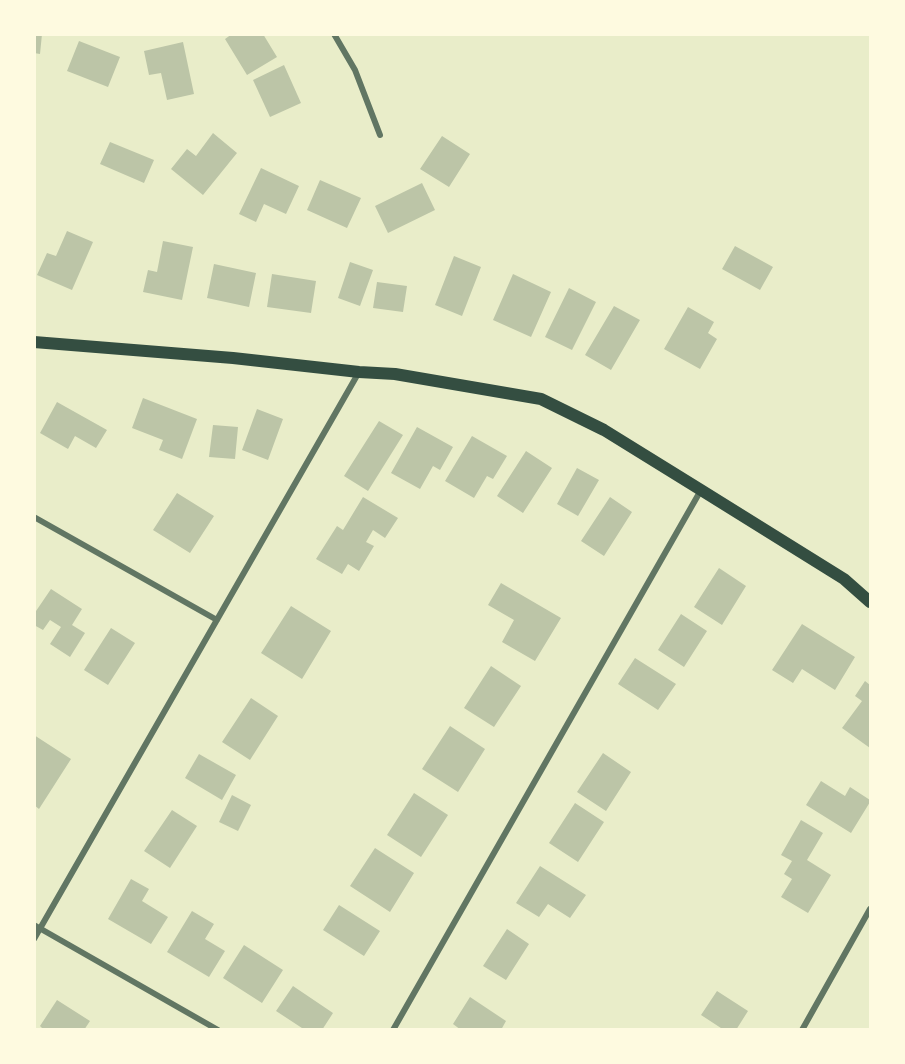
<!DOCTYPE html>
<html>
<head>
<meta charset="utf-8">
<style>
	body { margin:0 }
	#map { position:relative; width:905px; height:1064px; overflow:hidden; background:#e9edc9; font-family:"Public Sans",sans-serif }
	canvas { display:block }
	.frame { position:absolute; inset:0; border:36px solid #fefae0; pointer-events:none }
</style>
</head>
<body>
<div id="map">
<canvas width="905" height="1064"></canvas>
<div class="frame"></div>
</div>
<script>
const c = document.querySelector('canvas').getContext('2d');
c.lineJoin = 'round';
function fillPath(path, color) {
  c.fillStyle = color;
  c.fill(path, 'evenodd');
}
function shape(rows) {
  const path = new Path2D();
  for (const r of rows) {
    path.moveTo(r[0], r[1]);
    for (let i = 2; i < r.length; i += 2) path.lineTo(r[i], r[i + 1]);
  }
  return path;
}
function strokePath(path, color, width, dash) {
  c.strokeStyle = color;
  c.lineWidth = width;
  c.lineCap = dash ? 'butt' : 'round';
  c.setLineDash(dash || []);
  c.stroke(path);
}
fillPath(shape([
	[34,34,42,34,40,54,34,53],
	[232,34,263,34,277,57,247,75,225,39],
	[79,41,120,57,108,87,67,71],
	[183,42,194,94,167,100,161,73,149,75,144,51],
	[284,65,301,103,270,117,253,80],
	[213,133,237,153,203,195,171,169,187,149,196,156],
	[442,136,470,154,449,187,420,169],
	[110,142,154,160,144,183,100,164],
	[261,168,299,186,286,214,264,204,256,222,239,214],
	[320,180,361,198,347,228,307,210],
	[422,183,435,210,388,233,375,206],
	[67,231,93,242,72,290,37,275,47,253,56,256],
	[163,241,193,247,182,300,143,292,148,270,157,272],
	[735,246,773,267,760,290,722,269],
	[454,256,481,267,462,316,435,305],
	[350,262,373,270,360,306,338,298],
	[214,264,256,273,249,307,207,298],
	[272,274,316,281,311,313,267,307],
	[513,274,551,292,531,337,493,320],
	[377,282,407,286,403,312,373,308],
	[569,288,596,302,572,350,545,337],
	[614,306,640,320,611,370,585,355],
	[688,307,714,322,708,333,717,339,700,369,664,349],
	[143,398,197,419,182,459,159,450,163,440,132,428],
	[57,402,107,430,96,448,75,436,68,449,40,433],
	[257,409,283,419,268,460,242,450],
	[379,421,403,435,368,491,344,476],
	[213,425,238,427,235,459,209,457],
	[417,427,453,447,440,470,433,466,420,489,391,473],
	[472,436,507,456,493,479,487,476,474,498,445,481],
	[526,451,552,468,523,513,497,496],
	[577,468,599,480,578,516,557,504],
	[177,493,214,516,190,553,153,530],
	[363,497,398,518,385,538,373,530,366,542,374,546,359,571,348,564,342,574,316,559,337,526,343,530],
	[610,497,632,512,604,556,581,541],
	[719,568,746,586,722,625,694,607],
	[501,583,561,618,535,661,502,642,514,620,488,605],
	[51,589,82,609,72,625,85,633,70,657,50,644,61,627,50,620,43,630,34,625,34,614],
	[291,606,331,631,302,679,261,653],
	[681,614,707,631,684,667,658,650],
	[802,624,855,657,835,690,802,669,793,683,772,670],
	[111,628,135,643,108,685,84,670],
	[635,658,676,684,658,710,618,684],
	[491,666,521,686,494,727,464,708],
	[865,681,870,685,870,748,842,728,862,701,855,696],
	[251,698,278,716,250,760,222,742],
	[450,726,485,749,458,792,422,769],
	[34,735,71,759,39,809,34,805],
	[603,753,631,772,606,811,577,792],
	[199,754,236,775,222,800,185,778],
	[821,781,845,796,850,787,870,800,870,802,851,833,806,805],
	[414,793,448,815,421,857,387,835],
	[232,795,251,805,238,831,219,822],
	[575,803,604,822,578,862,549,843],
	[172,810,197,826,170,868,144,851],
	[801,820,823,833,807,860,831,875,808,913,781,897,792,879,784,874,792,861,781,855],
	[375,848,414,873,390,912,350,886],
	[540,866,586,895,570,918,548,904,539,917,516,903],
	[131,879,149,889,142,901,168,917,151,944,108,919],
	[339,905,380,931,364,956,323,930],
	[192,911,214,924,205,939,225,951,209,977,167,952],
	[507,929,529,944,506,980,483,966],
	[244,945,283,970,262,1003,223,978],
	[293,986,333,1013,322,1030,305,1030,276,1011],
	[717,991,748,1011,736,1030,724,1030,701,1015],
	[470,997,506,1021,501,1030,461,1030,453,1024],
	[57,1000,90,1021,84,1030,44,1030,40,1026]
]), '#bcc5a7');
strokePath(shape([
	[334,34,355,70,380,135],
	[34,517,217,620],
	[34,925,218,1030],
	[34,939,359,372],
	[393,1030,701,490],
	[802,1030,870,909]
]), '#617663', 6);
strokePath(shape([
	[34,342,233,358,359,372,395,374,541,399,604,430,701,490,844,579,870,602]
]), '#344e41', 12);
</script>
</body>
</html>
